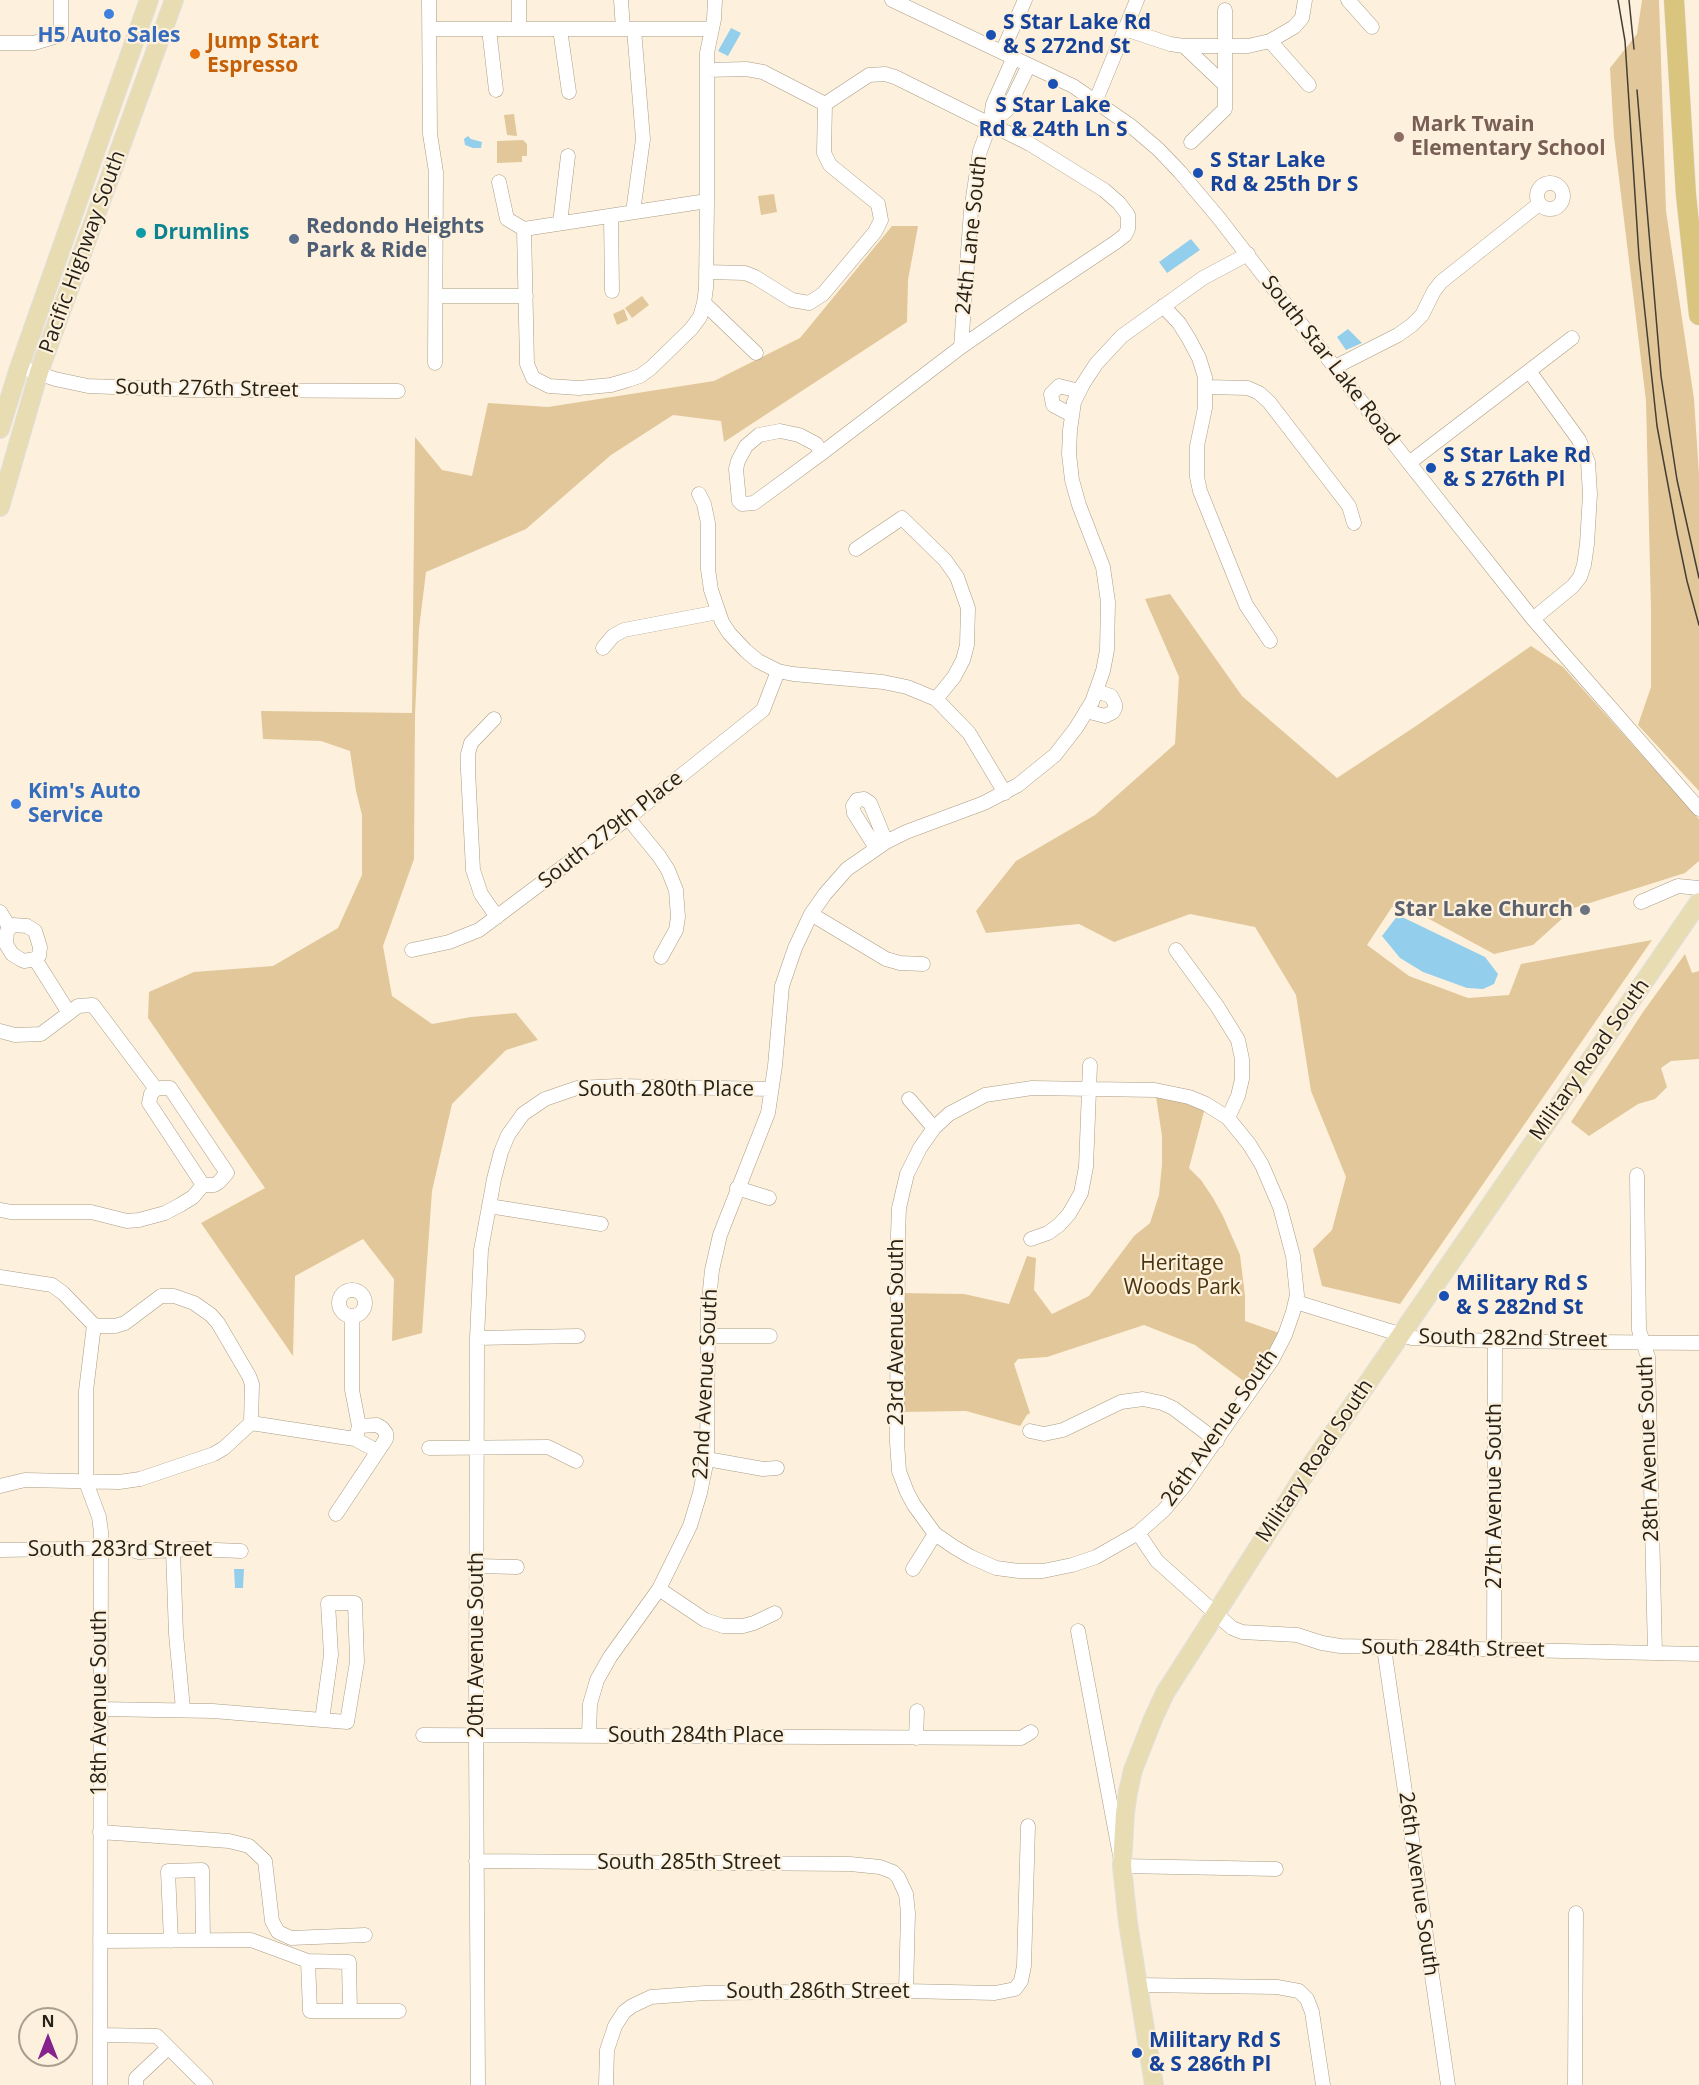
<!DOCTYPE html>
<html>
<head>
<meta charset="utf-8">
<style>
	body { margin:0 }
	#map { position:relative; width:1699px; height:2085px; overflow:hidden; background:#fdf1dd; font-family:"Open Sans",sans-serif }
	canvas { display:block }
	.north { position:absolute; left:18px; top:2007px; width:60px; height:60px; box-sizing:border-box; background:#fdf1dd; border:2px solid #a79e8e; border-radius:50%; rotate:0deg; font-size:16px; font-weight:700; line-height:24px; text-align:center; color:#272218 }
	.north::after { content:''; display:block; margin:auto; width:21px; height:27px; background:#85228b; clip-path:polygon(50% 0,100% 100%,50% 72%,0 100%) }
</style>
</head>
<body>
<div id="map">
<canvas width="1699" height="2085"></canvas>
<div class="north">N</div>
</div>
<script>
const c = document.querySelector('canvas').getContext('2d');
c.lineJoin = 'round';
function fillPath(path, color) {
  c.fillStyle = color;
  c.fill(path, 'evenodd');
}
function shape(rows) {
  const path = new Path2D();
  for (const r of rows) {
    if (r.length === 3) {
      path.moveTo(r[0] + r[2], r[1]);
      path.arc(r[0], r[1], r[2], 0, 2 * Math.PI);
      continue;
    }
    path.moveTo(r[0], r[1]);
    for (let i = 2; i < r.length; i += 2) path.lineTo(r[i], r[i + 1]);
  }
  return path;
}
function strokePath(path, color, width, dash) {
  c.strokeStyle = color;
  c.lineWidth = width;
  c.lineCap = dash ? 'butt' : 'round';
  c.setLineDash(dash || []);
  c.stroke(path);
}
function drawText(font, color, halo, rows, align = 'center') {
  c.font = font + ' "Open Sans",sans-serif';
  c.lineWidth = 4.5;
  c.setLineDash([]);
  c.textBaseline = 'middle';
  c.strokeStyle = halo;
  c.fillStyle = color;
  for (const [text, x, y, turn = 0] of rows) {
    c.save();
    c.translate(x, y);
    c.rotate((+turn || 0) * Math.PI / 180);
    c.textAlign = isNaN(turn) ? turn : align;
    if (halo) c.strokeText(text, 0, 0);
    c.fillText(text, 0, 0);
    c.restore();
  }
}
fillPath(shape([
	[1642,0,1659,0,1666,211,1694,399,1699,475,1699,791,1638,725,1651,687,1651,611,1646,401,1614,137,1610,68,1637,34],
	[514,114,517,136,507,135,504,115],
	[523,140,527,144,527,156,522,156,522,162,497,163,497,141],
	[774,194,777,212,761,215,758,196],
	[892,226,918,226,908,280,907,322,724,442,721,421,673,415,611,455,526,529,426,572,419,629,415,715,414,859,383,946,392,996,432,1024,471,1017,516,1013,538,1040,506,1050,452,1104,432,1191,422,1333,392,1341,394,1279,363,1239,295,1276,293,1356,201,1223,265,1188,148,1018,149,992,194,972,273,966,338,928,362,875,362,815,356,791,350,751,321,741,263,739,261,711,412,713,415,437,442,470,472,476,488,403,548,407,714,381,800,338],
	[642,296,649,305,632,318,625,308],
	[624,309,628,320,617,325,613,314],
	[1170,594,1242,696,1337,778,1416,726,1531,646,1563,667,1699,819,1699,861,1685,873,1574,908,1533,945,1494,954,1405,906,1392,907,1367,945,1409,976,1468,998,1509,995,1521,964,1652,940,1400,1304,1322,1286,1313,1249,1332,1230,1346,1177,1311,1091,1296,995,1255,927,1190,914,1114,942,1079,924,986,933,976,911,1016,861,1095,815,1175,744,1179,677,1145,599],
	[1685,954,1692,973,1699,971,1699,1059,1671,1061,1661,1068,1667,1087,1655,1099,1638,1104,1589,1136,1571,1122,1643,1012],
	[1155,1090,1206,1104,1189,1168,1201,1180,1213,1198,1223,1216,1240,1255,1245,1296,1245,1321,1285,1335,1253,1388,1195,1345,1144,1325,1047,1357,1018,1359,1014,1364,1030,1413,1027,1415,1020,1426,966,1411,897,1412,898,1293,964,1294,1009,1304,1027,1256,1036,1258,1034,1290,1052,1314,1089,1296,1134,1236,1150,1223,1159,1195,1162,1164,1162,1136]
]), '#e1c799');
fillPath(shape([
	[731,28,741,33,728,56,718,51],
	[468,136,471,139,482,142,481,148,473,148,465,145,464,139],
	[1191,239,1200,250,1167,273,1159,262],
	[1348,329,1362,343,1346,350,1337,337],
	[1398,915,1485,957,1498,974,1494,984,1483,989,1467,988,1423,972,1400,958,1382,936],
	[234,1569,244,1569,243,1588,235,1588]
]), '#93cfec');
const minor = shape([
	[429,0,430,134,436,172,435,363],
	[621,0,623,29],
	[892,0,1073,86,1131,126,1158,149,1180,172,1218,217,1409,463,1533,619,1699,809],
	[1348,0,1372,27],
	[429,29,711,29],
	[489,29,496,90],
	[519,29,519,0],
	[560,29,569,92],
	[1125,29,1170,44,1184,46,1248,46,1270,41,1294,27,1302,18,1305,0],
	[1270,41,1309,85],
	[0,43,34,43,61,35,61,0],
	[1184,46,1225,85],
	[1002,52,1025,0],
	[707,70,746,69,763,72,825,104,869,75,885,74,895,77,1030,144,1104,190,1119,203,1128,215,1128,229,1125,235,1116,242,1020,306,961,347,822,453,754,503,742,504,739,501,736,469,738,461,746,446,759,435,780,431,799,435,816,444,822,453],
	[1096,100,1137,0],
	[990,124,1007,110,1029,65],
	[1191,142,1225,109,1225,10],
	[499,182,507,219,524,229],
	[1550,196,13],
	[707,201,524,229,527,364,533,378,549,386,579,388,611,385,628,380,640,376,651,368,691,329,700,317,704,303,706,288,707,201,707,53,714,19,715,0],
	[633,212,643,139,634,29],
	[611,216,612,291],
	[560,223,568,156],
	[706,272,745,273,755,277,792,300,809,303,823,294,875,232,881,220,878,204,830,165,824,153,825,104],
	[436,296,526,296],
	[704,303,756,353],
	[1163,306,1179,323,1189,339,1199,358,1205,377,1205,408,1197,446,1197,477,1200,491,1246,605,1270,641],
	[961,347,971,211,980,151,990,124,993,104,1014,57],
	[1335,367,1398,335,1412,325,1422,315,1434,291,1441,282,1539,204],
	[29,370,55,379,88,386,192,390,398,391],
	[1529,371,1579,440,1588,462,1590,494,1587,544,1584,565,1580,577,1573,586,1533,619],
	[1206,387,1248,388,1259,393,1269,402,1349,506,1354,523],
	[1072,415,1053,405,1051,394,1059,386,1079,391],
	[1409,463,1572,338],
	[699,494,704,504,708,523,708,569,711,590,722,622,729,633,746,651,758,661,778,671,793,674,883,682,907,687,936,699,969,733,1005,793],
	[856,549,902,518,945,560,957,577,968,608,967,645,963,660,954,677,936,699],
	[603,648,613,636,624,630,718,612],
	[1086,711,1105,716,1113,712,1115,708,1115,704,1111,696,1096,691],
	[494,719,471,743,468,754,468,770,473,870,481,894,497,917],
	[628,818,659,856,668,870,676,890,678,917,676,930,661,957],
	[876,848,854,813,853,806,857,800,864,799,870,803,886,842],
	[1641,902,1678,886,1699,888],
	[0,912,10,928],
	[811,914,886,959,900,963,923,964],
	[13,925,27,926,35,931,40,947,39,956,35,959,24,961,20,959,12,954,6,944,7,931,13,925],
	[412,950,449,942,479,930,628,818,763,710,778,671],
	[1176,950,1217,1006,1238,1040,1242,1059,1242,1079,1238,1096,1228,1118],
	[35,959,69,1013,78,1006,93,1005,156,1089],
	[0,1031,15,1035,41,1034,69,1013],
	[161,1088,170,1088,227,1173,219,1182,214,1185,203,1185,149,1103,151,1094,156,1089,161,1088],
	[1032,1088,1155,1090,1189,1097,1206,1104,1228,1118,1249,1144,1262,1165,1280,1207,1293,1256,1297,1295,1293,1312,1285,1335,1272,1360,1184,1486,1164,1510,1138,1533,1096,1557,1072,1565,1043,1571,1019,1571,996,1568,971,1557,954,1547,935,1534,914,1505,907,1492,899,1471,897,1442,898,1234,899,1208,907,1174,920,1148,934,1128,949,1114,985,1095,1032,1088],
	[909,1099,934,1128],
	[1637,1175,1639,1330,1648,1357,1655,1653],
	[737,1188,769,1198],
	[489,1206,601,1224],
	[0,1210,11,1212,91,1212,127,1221,139,1220,165,1213,180,1205,193,1197,203,1185],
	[1031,1239,1048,1233,1059,1225,1069,1214,1081,1193,1086,1167,1090,1065],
	[0,1277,52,1285,63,1293,94,1325,100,1326,115,1326,125,1323,161,1296,174,1296,194,1303,211,1315,218,1323,249,1376,252,1384,251,1423],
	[352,1303,13],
	[1296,1302,1412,1338,1495,1341,1699,1343],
	[352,1316,352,1390,359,1426,357,1434],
	[94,1325,86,1391,86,1482,99,1517,101,1532,100,2085],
	[708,1336,770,1336],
	[477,1338,578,1336],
	[1030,1431,1044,1434,1063,1430,1121,1402,1143,1399,1162,1403,1173,1408,1217,1441],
	[429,1448,548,1447,576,1461],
	[707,1459,763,1469,777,1468],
	[0,1486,25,1480,119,1482,140,1479,214,1454,224,1448,251,1423,355,1439,377,1451],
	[336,1514,386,1439,386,1433,382,1428,377,1425,359,1426],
	[1138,1533,1157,1561,1232,1628,1242,1632,1297,1635,1322,1643,1340,1646,1699,1654],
	[0,1550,123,1548,139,1552,192,1549,241,1551],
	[173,1551,176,1634,183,1709],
	[477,1566,517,1567],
	[913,1569,935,1534],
	[659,1589,705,1620,723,1626,743,1626,754,1623,775,1613],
	[1078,1631,1122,1866,1276,1869],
	[1384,1648,1448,2085],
	[1494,1650,1495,1341],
	[100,1709,213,1711,322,1720,347,1722,357,1662,355,1603,328,1603,331,1655,322,1720],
	[423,1735,1021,1738,1031,1732],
	[589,1735,590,1704,597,1680,610,1657,659,1589,690,1526,700,1493,707,1459,708,1310,712,1270,720,1235,768,1113,775,1066,782,986,795,948,811,914,825,894,847,869,886,842,906,832,984,803,1018,785,1055,755,1076,728,1092,702,1103,671,1107,650,1108,602,1103,567,1079,505,1072,480,1069,454,1070,430,1074,402,1083,384,1096,364,1122,336,1203,278,1248,254],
	[916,1738,917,1711],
	[100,1832,229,1841,249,1846,265,1861,272,1921,278,1932,291,1938,365,1935],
	[476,1861,850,1864,880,1867,893,1872,898,1877,906,1894,908,1913,906,1991],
	[100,1941,251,1940,308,1961,310,2011,399,2011],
	[171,1941,168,1871,202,1870,203,1940],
	[308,1961,349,1962,350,2011],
	[1138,1985,1277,1987,1299,1991,1307,1999,1312,2012,1323,2085],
	[100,2035,157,2036,206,2085],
	[136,2085,136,2078,168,2048],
	[478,2085,476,1736,477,1338,481,1250,494,1179,501,1152,508,1135,523,1114,545,1099,577,1088,618,1086,771,1089],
	[606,2085,607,2050,615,2026,624,2012,632,2006,651,1997,705,1993,906,1991,995,1993,1015,1989,1021,1981,1024,1966,1028,1826],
	[1575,2085,1576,1913]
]);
const major = shape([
	[0,429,19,368,149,0],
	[0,507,39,372,174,0],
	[1154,2085,1128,1923,1122,1866,1125,1813,1128,1792,1133,1770,1153,1719,1165,1693,1181,1668,1307,1471,1699,902]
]);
const highway = shape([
	[1674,0,1686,195,1699,315]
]);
strokePath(minor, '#aa9c84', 15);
strokePath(major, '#e1e0df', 20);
strokePath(highway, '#e1e0df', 21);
strokePath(minor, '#fff', 14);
strokePath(major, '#e8dcb2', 18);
strokePath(highway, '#d9c57e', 20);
strokePath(shape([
	[1618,0,1625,41,1639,257,1657,426,1677,533,1687,581,1699,625],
	[1629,0,1634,49],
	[1637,90,1661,376,1677,480,1699,578]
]), '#443e33', 1.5);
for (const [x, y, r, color] of [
	[109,14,6,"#3f7fe0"],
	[991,35,6,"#1a4fb4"],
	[195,54,6,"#e8710a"],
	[1053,84,6,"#1a4fb4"],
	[1399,137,6,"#8d6e63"],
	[1198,173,6,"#1a4fb4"],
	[141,233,6,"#0f9aa8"],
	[294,239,6,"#5c6f8a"],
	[1431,468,6,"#1a4fb4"],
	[16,804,6,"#3f7fe0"],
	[1585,910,6,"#6b7280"],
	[1444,1296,6,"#1a4fb4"],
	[1137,2053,6,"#1a4fb4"]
]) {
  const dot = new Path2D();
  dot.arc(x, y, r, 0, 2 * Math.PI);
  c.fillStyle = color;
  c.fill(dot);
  strokePath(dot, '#fdf1dd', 2);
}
drawText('bold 21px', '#164399', '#fdf1dd', [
	["S Star Lake Rd",1003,23],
	["& S 272nd St",1003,47],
	["S Star Lake",1053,106,"center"],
	["Rd & 24th Ln S",1053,130,"center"],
	["S Star Lake",1210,161],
	["Rd & 25th Dr S",1210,185],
	["S Star Lake Rd",1443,456],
	["& S 276th Pl",1443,480],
	["Military Rd S",1456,1284],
	["& S 282nd St",1456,1308],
	["Military Rd S",1149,2041],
	["& S 286th Pl",1149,2065]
], 'left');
drawText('bold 21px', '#366cbe', '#fdf1dd', [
	["H5 Auto Sales",109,36],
	["Kim's Auto",28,792,"left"],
	["Service",28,816,"left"]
]);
drawText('bold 21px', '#c56008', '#fdf1dd', [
	["Jump Start",207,42],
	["Espresso",207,66]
], 'left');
drawText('bold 21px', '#785e54', '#fdf1dd', [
	["Mark Twain",1411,125],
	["Elementary School",1411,149]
], 'left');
drawText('bold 21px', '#4e5e75', '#fdf1dd', [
	["Redondo Heights",306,227],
	["Park & Ride",306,251]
], 'left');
drawText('bold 21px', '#0d838f', '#fdf1dd', [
	["Drumlins",153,233]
], 'left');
drawText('21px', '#272218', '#fdf1dd', [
	["24th Lane South",972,235,-84],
	["Pacific Highway South",83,252,-70],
	["South Star Lake Road",1330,361,52],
	["South 276th Street",207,389,1],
	["South 279th Place",611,830,-38],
	["Military Road South",1590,1060,-55],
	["South 280th Place",666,1090],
	["23rd Avenue South",897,1332,-90],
	["South 282nd Street",1513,1339,1],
	["22nd Avenue South",706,1384,-87],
	["26th Avenue South",1220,1428,-55],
	["28th Avenue South",1649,1449,-92],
	["Military Road South",1315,1461,-56],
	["27th Avenue South",1495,1496,-90],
	["South 283rd Street",120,1550],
	["20th Avenue South",477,1645,-90],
	["South 284th Street",1453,1649,1],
	["18th Avenue South",100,1703,-90],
	["South 284th Place",696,1736],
	["South 285th Street",689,1863],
	["26th Avenue South",1418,1884,82],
	["South 286th Street",818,1992]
]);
drawText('bold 21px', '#5b616d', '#fdf1dd', [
	["Star Lake Church",1573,910]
], 'right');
drawText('21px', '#49350c', '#fdf1dd', [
	["Heritage",1182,1264],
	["Woods Park",1182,1288]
]);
</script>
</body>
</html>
